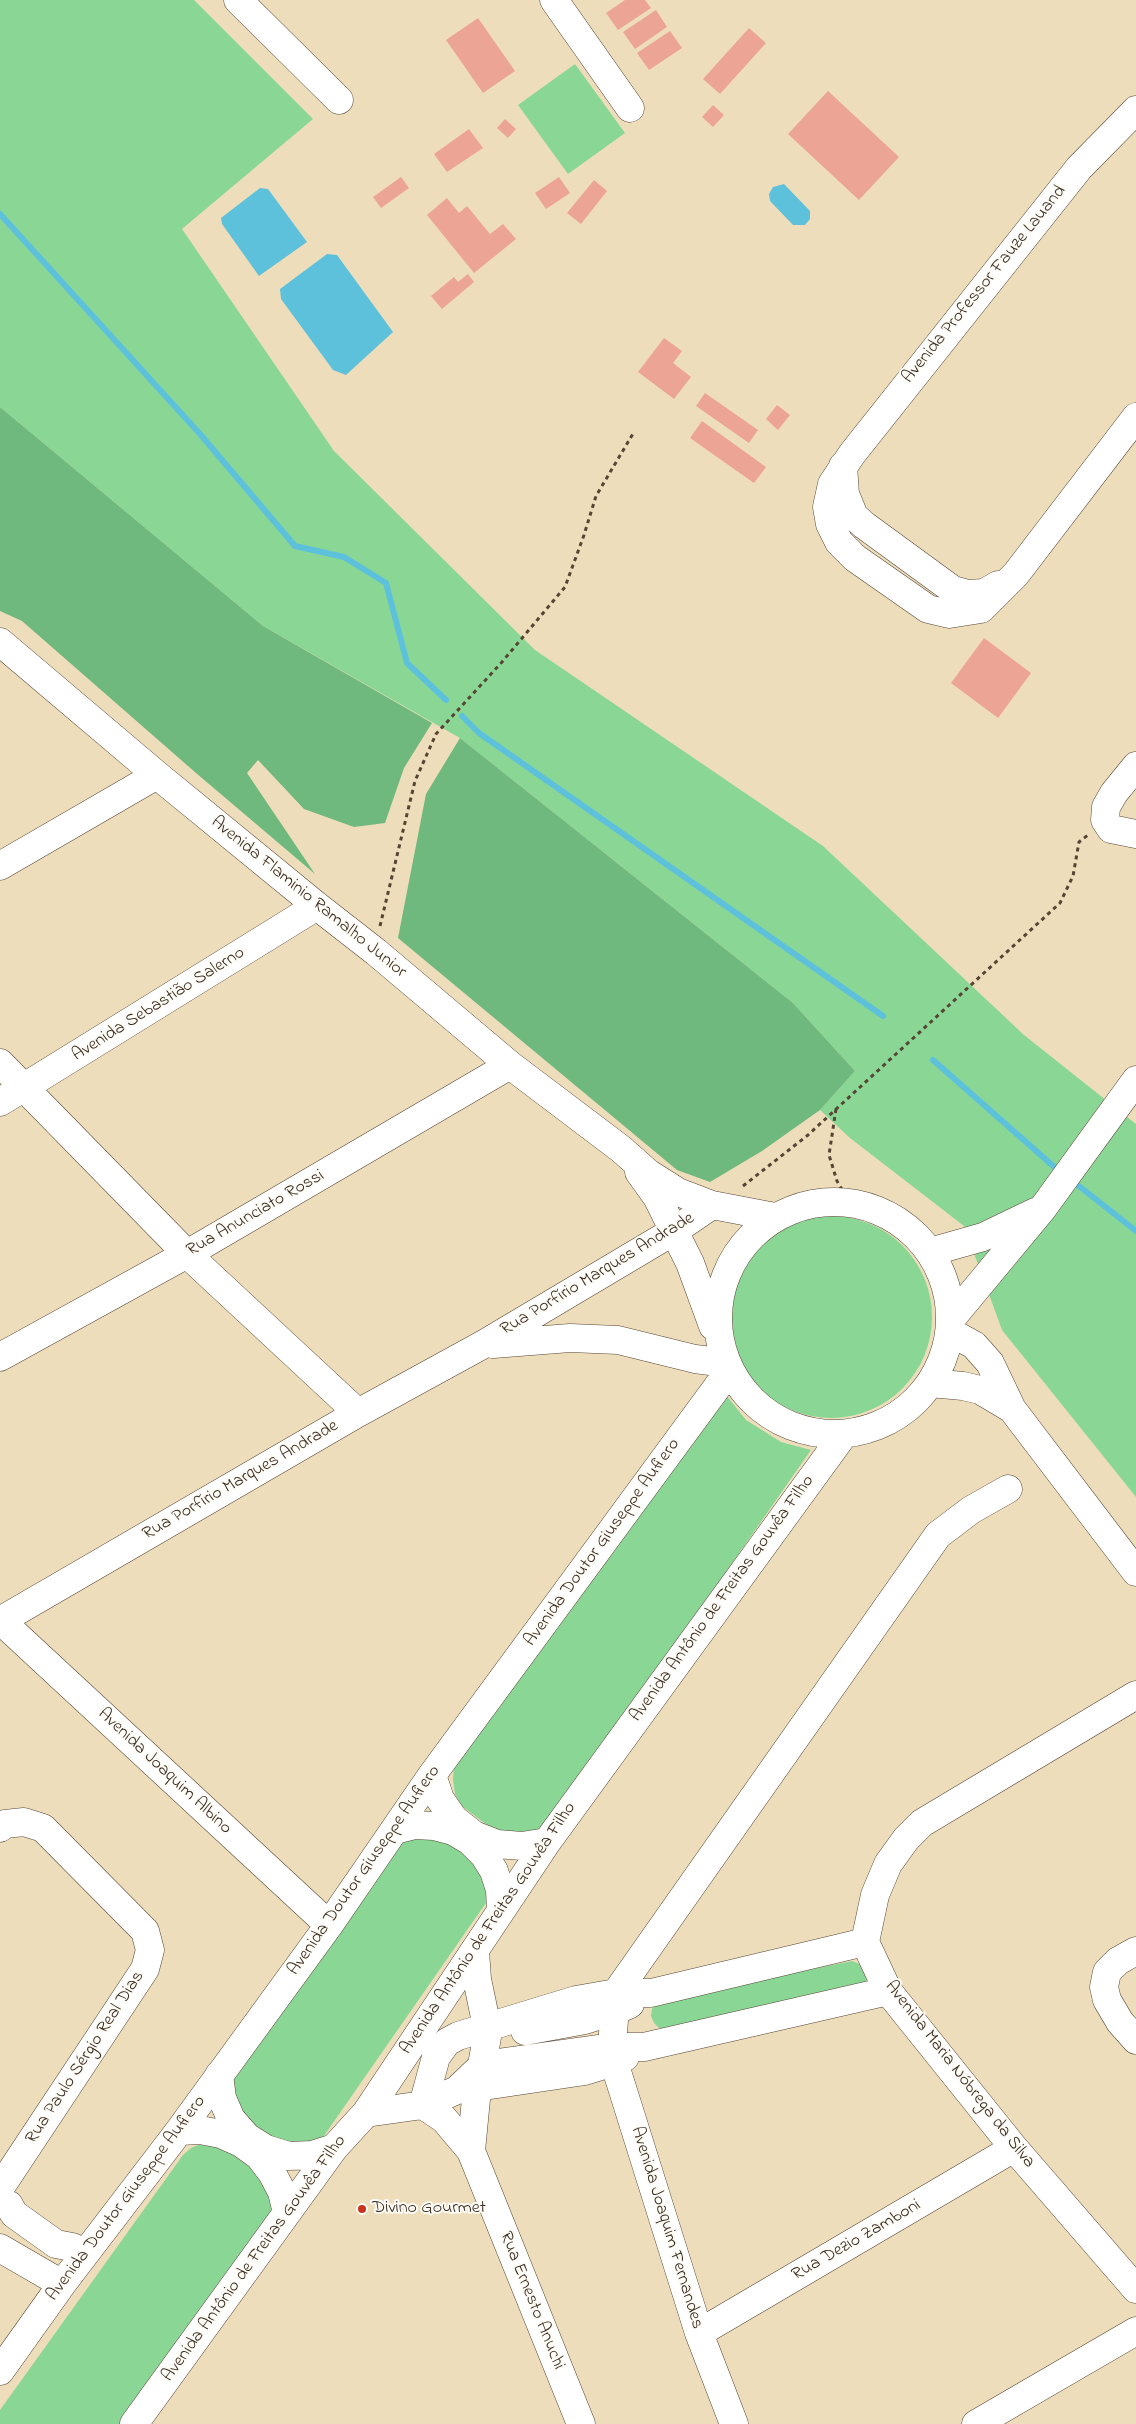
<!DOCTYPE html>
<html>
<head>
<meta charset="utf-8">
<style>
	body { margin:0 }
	canvas { display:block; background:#eeddba }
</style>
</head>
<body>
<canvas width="1136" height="2424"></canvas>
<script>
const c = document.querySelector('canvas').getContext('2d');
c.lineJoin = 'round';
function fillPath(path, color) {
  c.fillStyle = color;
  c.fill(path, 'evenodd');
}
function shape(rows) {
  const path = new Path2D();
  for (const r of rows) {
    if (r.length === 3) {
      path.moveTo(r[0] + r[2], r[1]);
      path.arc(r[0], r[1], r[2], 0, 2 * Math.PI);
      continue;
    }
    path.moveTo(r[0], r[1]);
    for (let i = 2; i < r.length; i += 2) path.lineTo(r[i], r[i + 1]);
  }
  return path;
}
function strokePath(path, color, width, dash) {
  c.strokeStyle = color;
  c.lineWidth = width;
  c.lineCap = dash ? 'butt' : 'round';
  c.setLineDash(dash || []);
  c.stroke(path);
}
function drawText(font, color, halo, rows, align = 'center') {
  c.font = font + ' "Indie Flower",sans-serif';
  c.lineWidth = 4;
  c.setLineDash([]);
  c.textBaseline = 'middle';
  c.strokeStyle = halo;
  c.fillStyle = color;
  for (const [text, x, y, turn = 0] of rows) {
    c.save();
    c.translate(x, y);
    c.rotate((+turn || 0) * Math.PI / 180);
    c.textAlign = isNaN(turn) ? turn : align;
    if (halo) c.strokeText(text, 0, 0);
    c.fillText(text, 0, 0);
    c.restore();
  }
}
fillPath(shape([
	[0,0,194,0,313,119,182,229,334,451,535,650,823,846,1024,1035,1136,1124,1136,1497,1002,1330,964,1226,850,1138,820,1110,855,1071,793,1003,460,738,263,626,0,407],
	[575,64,625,133,568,174,518,105],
	[831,1317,101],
	[722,1390,746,1420,781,1442,811,1450,546,1830,505,1839,462,1806,455,1794,453,1780,454,1766],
	[436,1834,481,1867,488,1900,319,2143,296,2152,236,2116,230,2080,396,1841],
	[852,1961,864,1966,867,1980,863,1986,667,2029,659,2028,654,2023,651,2016,652,2009,656,2003,663,1999],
	[201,2144,222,2147,266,2179,275,2208,123,2424,0,2424,0,2410,183,2155,191,2148]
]), '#8ad795');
fillPath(shape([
	[0,407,263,626,432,723,404,768,385,823,354,827,304,809,258,760,247,773,315,874,196,773,22,621,0,611],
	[460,738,793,1003,855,1071,820,1110,762,1151,710,1182,677,1170,398,938,426,794]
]), '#6fb87e');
fillPath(shape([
	[784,184,810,211,810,219,805,225,793,225,770,201,769,194,773,187],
	[260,188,268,189,307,242,259,276,222,224,221,218],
	[327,254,337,255,393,332,346,375,333,370,281,299,280,289]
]), '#5dc1db');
strokePath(shape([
	[0,214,200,434,295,546,344,557,386,583,407,663,446,700],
	[462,716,479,733,883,1016],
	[933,1060,1060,1172],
	[1070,1179,1136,1231]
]), '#5dc1db', 6);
fillPath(shape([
	[625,0,645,0,651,8,618,30,606,13],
	[656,10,667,27,635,49,623,32],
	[478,18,515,71,483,93,446,40],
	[749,28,766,43,720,94,703,79],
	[670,31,682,48,649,70,637,53],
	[828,91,899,157,859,200,788,134],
	[713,105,724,115,713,127,702,117],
	[505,119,516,129,508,138,497,128],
	[469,129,483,148,447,172,434,154],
	[401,177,409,188,381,208,373,197],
	[559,177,570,193,546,209,535,193],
	[594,180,607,191,581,224,567,213],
	[447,198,459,213,467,206,490,234,503,224,516,239,474,273,427,215],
	[468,274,474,282,442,309,431,296,454,277,458,282],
	[664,338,682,351,673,363,691,377,674,399,638,372],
	[705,393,758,430,749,443,696,406],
	[777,405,790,415,778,430,766,419],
	[702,421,766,467,754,483,690,438],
	[984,638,1031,673,998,718,951,683]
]), '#eca494');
const minor = shape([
	[238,0,339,100],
	[554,0,630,108],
	[1136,110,1079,168,852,454,832,484,827,507,830,524,839,542,855,558,928,609,949,614,981,609,1016,574,1136,417],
	[843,466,845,494,854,516,864,525,953,590,968,594,984,593,998,585],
	[0,642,157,775,317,906,376,952,510,1065,621,1149,648,1173,678,1192,712,1205,775,1217],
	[1136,766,1114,793,1106,807,1105,820,1111,829,1136,834],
	[0,866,157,775],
	[0,1063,187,1254,358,1413],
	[0,1102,317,906],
	[639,1172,657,1197,690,1263,713,1326],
	[834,1318,116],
	[930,1252,983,1237,1035,1212],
	[951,1319,1043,1208,1136,1080],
	[950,1332,974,1345,990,1363,1012,1409,1136,1572],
	[493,1344,570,1338,618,1340,695,1359,726,1363],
	[0,1357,187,1254,510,1065],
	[930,1383,963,1386,980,1390,1012,1409],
	[0,1620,329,1925],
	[0,1621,358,1413,484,1344,674,1231,712,1205],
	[1136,1695,922,1823,906,1839,888,1864,875,1895,865,1942,888,1991,1014,2148,1136,2289],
	[432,1775,440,1799,454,1819,474,1835,497,1844,522,1846,547,1842],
	[0,1828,5,1824,24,1822,43,1828,145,1931,150,1950,145,1969,0,2188],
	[395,1830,415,1825,434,1826,453,1831,470,1841,484,1855,494,1871,500,1890,501,1910],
	[1136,1951,1118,1961,1107,1972,1104,1987,1107,2000,1120,2022,1136,2040],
	[525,2031,585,2020,617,2010,630,2004],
	[219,2075,222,2098,231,2119,247,2137,266,2149,289,2156,312,2155,334,2148],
	[457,2090,483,2065,612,2047,644,2047,888,1991],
	[366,2113,423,2105,457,2090,585,2071,614,2062,625,2057],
	[179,2131,200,2130,221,2134,241,2143,259,2156,272,2173,282,2192,287,2213],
	[471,2151,476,2099,487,2037,487,2027,477,1979,475,1951],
	[9,2205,14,2214,56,2244,72,2247,85,2253],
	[0,2248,62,2284],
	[699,2333,1014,2148],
	[0,2371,62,2284,179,2131,329,1925,432,1775,729,1371],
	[134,2424,334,2148,366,2113,547,1842,844,1434],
	[581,2424,471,2151,444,2119,423,2105,436,2057,447,2042,458,2036,576,2000,616,1993,651,1993,865,1942],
	[734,2424,699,2333,614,2062,612,2047,616,1993,938,1535,971,1510,1008,1489],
	[976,2424,1136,2331]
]);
strokePath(minor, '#564535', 29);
strokePath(shape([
	[380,926,415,781,436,734,502,662,565,587,584,535,596,496,634,432],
	[836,1109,829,1155,837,1181,850,1203],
	[743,1186,808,1135,1060,903,1073,876,1079,842,1088,835]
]), '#564535', 3, [4, 4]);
strokePath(minor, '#fff', 28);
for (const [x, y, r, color] of [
	[362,2209,5,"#c8321e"]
]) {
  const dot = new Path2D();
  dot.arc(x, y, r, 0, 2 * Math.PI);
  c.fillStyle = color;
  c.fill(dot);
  strokePath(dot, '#fdfcf7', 2);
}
drawText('18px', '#3b2a1e', '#fdfcf7', [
	["Avenida Professor Fauze Lauand",985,285,-51],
	["Avenida Flaminio Ramalho Junior",308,898,39],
	["Avenida Sebastião Salerno",159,1005,-32],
	["Rua Anunciato Rossi",256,1214,-30],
	["Rua Porfírio Marques Andrade",598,1275,-31],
	["Rua Porfírio Marques Andrade",241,1481,-30],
	["Avenida Doutor Giuseppe Aufiero",603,1543,-54],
	["Avenida Antônio de Freitas Gouvêa Filho",723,1599,-54],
	["Avenida Joaquim Albino",164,1772,43],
	["Avenida Doutor Giuseppe Aufiero",365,1871,-55],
	["Avenida Antônio de Freitas Gouvêa Filho",489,1929,-56],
	["Rua Paulo Sérgio Real Dias",86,2058,-57],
	["Avenida Maria Nóbrega da Silva",959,2075,52],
	["Avenida Doutor Giuseppe Aufiero",127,2199,-53],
	["Avenida Joaquim Fernandes",666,2228,73],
	["Rua Dezio Zamboni",857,2241,-30],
	["Avenida Antônio de Freitas Gouvêa Filho",255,2259,-54],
	["Rua Ernesto Anuchi",531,2301,68]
]);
drawText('18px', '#3b2a1e', '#fdfcf7', [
	["Divino Gourmet",372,2209]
], 'left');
</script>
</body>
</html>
